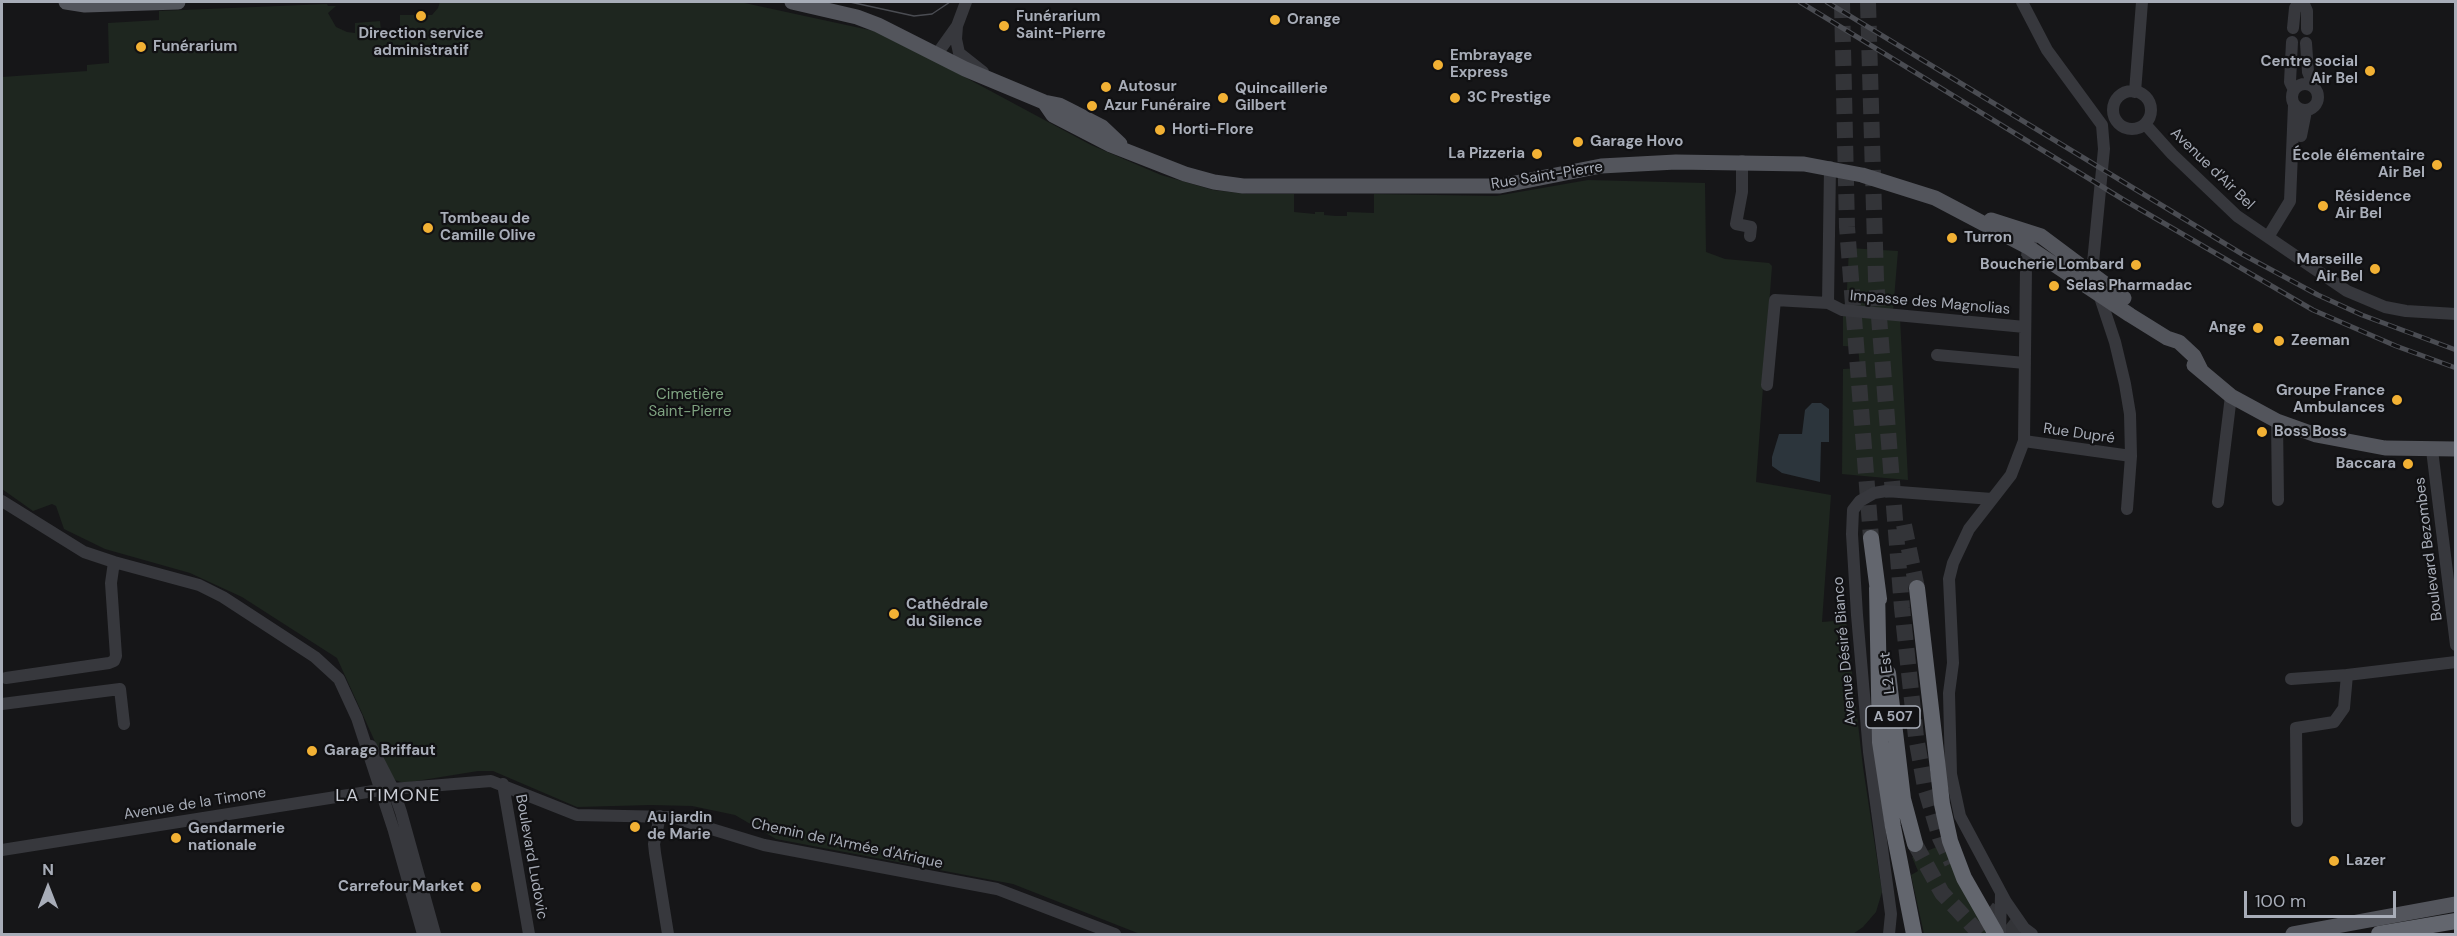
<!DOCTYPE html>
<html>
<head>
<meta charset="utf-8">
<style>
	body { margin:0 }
	#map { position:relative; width:2457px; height:936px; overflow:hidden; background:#161618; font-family:"DM Sans",sans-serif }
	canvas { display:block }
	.frame { position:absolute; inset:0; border:3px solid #a8adb8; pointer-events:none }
	.north { position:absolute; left:18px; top:858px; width:60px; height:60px; -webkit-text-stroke:4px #111113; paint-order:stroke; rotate:0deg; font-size:16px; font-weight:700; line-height:24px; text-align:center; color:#a8adb8 }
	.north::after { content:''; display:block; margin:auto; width:21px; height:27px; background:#a8adb8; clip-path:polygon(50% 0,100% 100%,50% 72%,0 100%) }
	.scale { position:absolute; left:2244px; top:891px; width:152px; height:27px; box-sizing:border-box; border:3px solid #a8adb8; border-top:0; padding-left:8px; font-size:18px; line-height:21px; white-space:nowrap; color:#a8adb8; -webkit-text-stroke:4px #111113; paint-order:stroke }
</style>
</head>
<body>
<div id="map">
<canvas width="2457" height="936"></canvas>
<div class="frame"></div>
<div class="north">N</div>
<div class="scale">100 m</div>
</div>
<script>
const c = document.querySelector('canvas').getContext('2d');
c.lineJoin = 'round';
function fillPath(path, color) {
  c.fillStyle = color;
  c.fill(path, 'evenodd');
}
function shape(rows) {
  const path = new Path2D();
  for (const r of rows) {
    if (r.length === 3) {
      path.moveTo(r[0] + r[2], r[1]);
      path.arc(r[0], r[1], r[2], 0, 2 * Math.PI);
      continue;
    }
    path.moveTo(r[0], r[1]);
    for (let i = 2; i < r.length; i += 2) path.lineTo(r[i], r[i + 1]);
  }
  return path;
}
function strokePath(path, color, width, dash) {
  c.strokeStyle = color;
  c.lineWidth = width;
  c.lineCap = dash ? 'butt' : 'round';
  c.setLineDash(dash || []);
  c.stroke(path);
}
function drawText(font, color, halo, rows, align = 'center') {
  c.font = font + ' "DM Sans",sans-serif';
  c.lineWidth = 4.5;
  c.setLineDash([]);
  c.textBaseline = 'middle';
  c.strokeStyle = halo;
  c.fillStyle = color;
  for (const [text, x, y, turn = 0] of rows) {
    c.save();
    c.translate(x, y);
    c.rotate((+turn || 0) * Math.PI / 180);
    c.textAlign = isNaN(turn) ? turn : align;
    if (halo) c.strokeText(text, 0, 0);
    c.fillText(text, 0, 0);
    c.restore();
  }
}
fillPath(shape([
	[440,2,740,2,874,31,892,38,1091,145,1161,175,1213,190,1247,194,1294,194,1294,212,1315,214,1315,212,1324,212,1324,215,1336,216,1347,216,1347,212,1374,213,1374,194,1496,196,1588,180,1705,183,1706,252,1725,259,1769,263,1772,266,1756,482,1831,495,1822,622,1846,620,1863,767,1882,892,1876,912,1863,927,1853,934,1140,934,1013,884,776,839,735,815,692,806,651,805,577,807,493,771,478,771,404,783,392,779,337,658,242,597,190,573,105,549,64,529,56,506,52,504,33,511,2,489,2,77,87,71,87,65,109,63,108,23,159,20,159,11,327,4,328,6,336,6,328,13,336,27,347,32,355,33,355,23,380,21,381,32,400,31,400,15,432,15,438,8],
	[1849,248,1898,251,1893,311,1846,308],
	[1843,314,1900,317,1908,480,1842,474,1843,369,1860,368,1858,347,1843,346],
	[1944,844,1987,934,1924,934,1911,875,1918,871,1912,857]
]), '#1e261f');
fillPath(shape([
	[1812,403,1821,403,1829,409,1829,442,1821,442,1820,482,1782,473,1772,466,1772,457,1779,434,1802,434,1805,410]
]), '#2c353c');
strokePath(shape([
	[1842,2,1847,227,1871,538],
	[1868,2,1876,279,1902,608,1916,737,1925,787,1940,838,1952,863],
	[1904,525,1917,588],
	[1915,844,1942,893,1980,934],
	[1988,909,2020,934]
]), '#333438', 16, [16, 8]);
strokePath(shape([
	[2022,2,2047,50,2102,125,2104,149,2092,273,2115,342,2125,384,2130,414,2131,456,2127,509],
	[2303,2,2307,11,2307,29],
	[957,26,956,39,959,53,983,72],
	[2293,28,2295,8,2299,2],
	[2292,42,2290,82,2294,90],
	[2306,43,2308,72,2314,87],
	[937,54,957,26,966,2],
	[2305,97,13],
	[2132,110,19],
	[2135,92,2142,2],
	[2145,124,2172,154,2237,216,2347,291,2385,307,2406,311,2456,314],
	[2301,136,2306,111],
	[1742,161,1742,192,1736,224,1751,227,1750,236],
	[2268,237,2290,201,2294,105],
	[2031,242,2028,247,2026,267,2024,441,2011,475,1969,529,1953,563,1949,579,1953,663,1949,693,1951,774,1960,816,2006,902,2024,928,2032,934],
	[1828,303,1830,167],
	[1937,355,2025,363],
	[1767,385,1775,300,1828,303,1842,310,2025,327],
	[2277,421,2278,500],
	[2024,441,2131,456],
	[2432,450,2456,645],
	[2,501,84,552,114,562,199,585,223,597,315,657,339,679,357,718,394,831,423,934],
	[2218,502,2231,396],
	[6,678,109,663,114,661,116,656,111,583,114,562],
	[2291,679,2347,675],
	[2,704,120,689,124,724],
	[371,746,393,789,401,812,435,934],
	[503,784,529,934],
	[660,816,654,844,655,853,668,934],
	[2297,821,2296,728,2334,722,2344,708,2347,675,2456,662],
	[2,850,380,790,491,781,577,815,672,817,764,845,997,889,1115,934],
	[1889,934,1891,914,1869,752,1857,615,1852,534,1853,510,1860,501,1874,493,1886,491,1992,499],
	[2000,934,2001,894]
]), '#37383d', 12);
strokePath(shape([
	[66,2,85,5,178,2],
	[792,2,857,17,878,25,965,69,1044,102,1059,105,1069,110,1102,127,1120,144],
	[1044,102,1053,115,1111,145,1185,174,1214,182,1243,186,1500,186,1601,166,1676,162,1804,164,1862,175,1935,198,2028,247,2130,315,2167,338,2179,342,2194,356,2201,370],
	[1991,220,2041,236,2124,298],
	[2194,365,2231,396,2277,421,2316,435,2385,448,2456,449],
	[2293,934,2456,904]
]), '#53555c', 15);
strokePath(shape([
	[1871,538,1879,599],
	[1877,588,1880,742,1893,827,1914,934],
	[1917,588,1942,804,1950,841,1964,878,1996,934],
	[1888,673,1903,799,1915,844],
	[2379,934,2456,921]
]), '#63666e', 16);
strokePath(shape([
	[850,2,914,16,932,14,950,2]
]), '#4a4c52', 1.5);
const rail = shape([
	[1800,2,2124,200,2313,310,2396,346,2456,368],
	[1827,2,2242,254,2318,295,2362,315,2456,350]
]);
strokePath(rail, '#4a4c52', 5);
strokePath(rail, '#111113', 3, [9]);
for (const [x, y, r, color] of [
	[421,16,6,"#f2b134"],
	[1275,20,6,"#f2b134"],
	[1004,26,6,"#f2b134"],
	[141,47,6,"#f2b134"],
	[1438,65,6,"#f2b134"],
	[2370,71,6,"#f2b134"],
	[1106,87,6,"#f2b134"],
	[1223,98,6,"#f2b134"],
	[1455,98,6,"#f2b134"],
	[1092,106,6,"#f2b134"],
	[1160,130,6,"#f2b134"],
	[1578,142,6,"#f2b134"],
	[1537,154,6,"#f2b134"],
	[2437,165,6,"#f2b134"],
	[2323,206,6,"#f2b134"],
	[428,228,6,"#f2b134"],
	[1952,238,6,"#f2b134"],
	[2136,265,6,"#f2b134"],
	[2375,269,6,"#f2b134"],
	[2054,286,6,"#f2b134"],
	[2258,328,6,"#f2b134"],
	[2279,341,6,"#f2b134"],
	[2397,400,6,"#f2b134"],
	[2262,432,6,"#f2b134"],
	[2408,464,6,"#f2b134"],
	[894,614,6,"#f2b134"],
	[312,751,6,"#f2b134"],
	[635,827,6,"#f2b134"],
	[176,838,6,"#f2b134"],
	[2334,861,6,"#f2b134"],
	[476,887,6,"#f2b134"]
]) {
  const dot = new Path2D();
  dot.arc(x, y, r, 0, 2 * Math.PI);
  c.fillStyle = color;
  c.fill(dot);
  strokePath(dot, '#111113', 2);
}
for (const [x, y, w] of [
	[1893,717,54]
]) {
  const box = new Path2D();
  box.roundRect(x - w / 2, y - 11, w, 22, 4.5);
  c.fillStyle = '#111113';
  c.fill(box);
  strokePath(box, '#a8adb8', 1.5);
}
drawText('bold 14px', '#a8adb8', null, [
	["A 507",1893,717]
]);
drawText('bold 15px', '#a8adb8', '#111113', [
	["Funérarium",1016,17],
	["Saint-Pierre",1016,34],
	["Orange",1287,20],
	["Direction service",421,34,"center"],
	["administratif",421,51,"center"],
	["Funérarium",153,47],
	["Embrayage",1450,56],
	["Express",1450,73],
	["Centre social",2358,62,"right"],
	["Air Bel",2358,79,"right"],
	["Autosur",1118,87],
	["Quincaillerie",1235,89],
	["Gilbert",1235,106],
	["3C Prestige",1467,98],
	["Azur Funéraire",1104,106],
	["Horti-Flore",1172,130],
	["Garage Hovo",1590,142],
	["La Pizzeria",1525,154,"right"],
	["École élémentaire",2425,156,"right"],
	["Air Bel",2425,173,"right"],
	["Résidence",2335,197],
	["Air Bel",2335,214],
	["Tombeau de",440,219],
	["Camille Olive",440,236],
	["Turron",1964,238],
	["Marseille",2363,260,"right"],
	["Air Bel",2363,277,"right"],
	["Boucherie Lombard",2124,265,"right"],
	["Selas Pharmadac",2066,286],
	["Ange",2246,328,"right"],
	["Zeeman",2291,341],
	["Groupe France",2385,391,"right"],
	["Ambulances",2385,408,"right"],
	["Boss Boss",2274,432],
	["Baccara",2396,464,"right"],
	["Cathédrale",906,605],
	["du Silence",906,622],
	["Garage Briffaut",324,751],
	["Au jardin",647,818],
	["de Marie",647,835],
	["Gendarmerie",188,829],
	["nationale",188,846],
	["Lazer",2346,861],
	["Carrefour Market",464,887,"right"]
], 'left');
drawText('15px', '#a8adb8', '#111113', [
	["Avenue d'Air Bel",2212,169,44],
	["Rue Saint-Pierre",1547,176,-9],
	["Impasse des Magnolias",1930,303,5],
	["Rue Dupré",2079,434,8],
	["Boulevard Bezombes",2429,549,-97],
	["Avenue Désiré Bianco",1845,651,-95],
	["L2 Est",1888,673,-97],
	["Avenue de la Timone",195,804,-9],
	["Chemin de l'Armée d'Afrique",847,844,12],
	["Boulevard Ludovic",531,857,80]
]);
drawText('15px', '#7fa381', '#111113', [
	["Cimetière",690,395],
	["Saint-Pierre",690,412]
]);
c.letterSpacing = '1.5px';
drawText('18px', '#c9ccd4', '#111113', [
	["LA TIMONE",388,796]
]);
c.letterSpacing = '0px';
</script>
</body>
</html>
